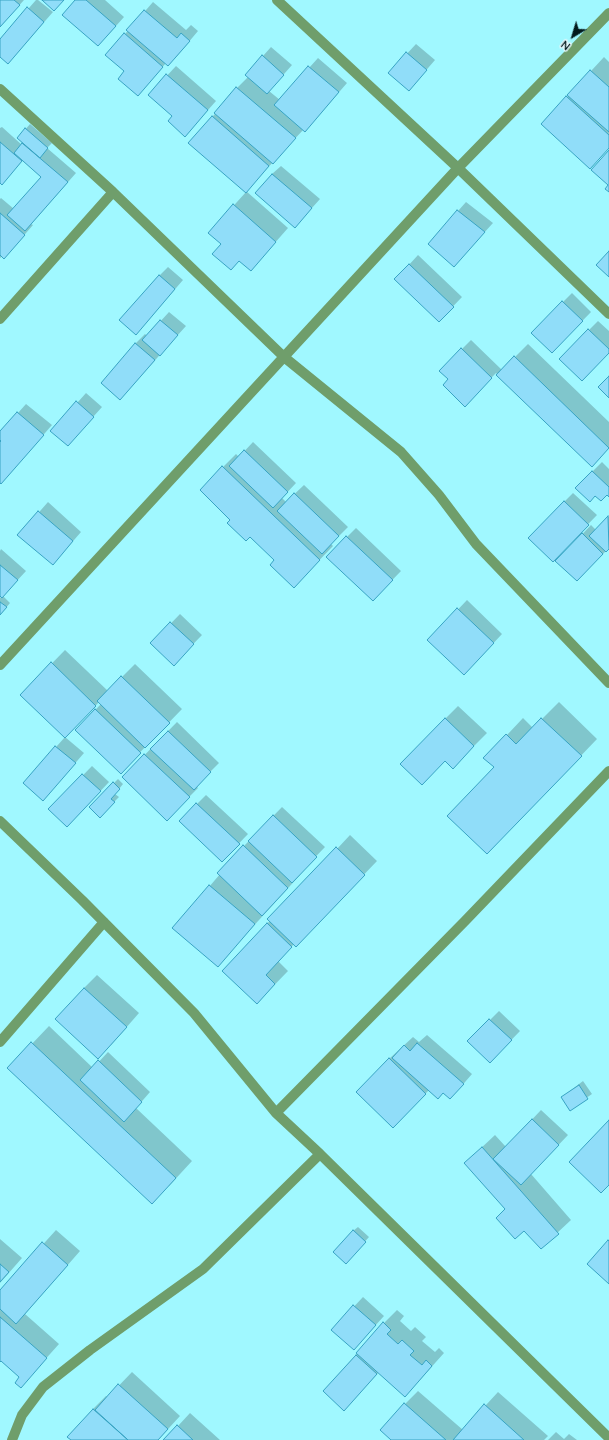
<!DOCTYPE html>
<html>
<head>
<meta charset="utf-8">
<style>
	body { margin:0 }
	#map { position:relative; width:609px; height:1440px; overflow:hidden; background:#a0f8ff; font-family:Quicksand,sans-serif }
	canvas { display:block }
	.north { position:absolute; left:553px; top:16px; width:40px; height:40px; -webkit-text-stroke:3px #e4f8fa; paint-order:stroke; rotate:218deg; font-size:11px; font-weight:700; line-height:16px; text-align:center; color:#021a1c }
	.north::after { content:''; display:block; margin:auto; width:14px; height:18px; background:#021a1c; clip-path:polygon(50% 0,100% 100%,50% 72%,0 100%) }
</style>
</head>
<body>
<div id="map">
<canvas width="609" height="1440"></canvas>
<div class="north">N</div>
</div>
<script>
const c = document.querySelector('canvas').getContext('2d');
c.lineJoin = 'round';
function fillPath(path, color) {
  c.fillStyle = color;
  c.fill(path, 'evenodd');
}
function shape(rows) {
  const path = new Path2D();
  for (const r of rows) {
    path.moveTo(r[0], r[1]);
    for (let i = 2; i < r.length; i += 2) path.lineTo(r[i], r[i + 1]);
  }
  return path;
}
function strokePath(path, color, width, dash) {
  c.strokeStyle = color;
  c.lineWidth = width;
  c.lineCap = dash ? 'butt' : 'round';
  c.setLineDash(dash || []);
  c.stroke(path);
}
fillPath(shape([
	[0,0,24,0,0,27],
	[36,0,38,0,53,12,17,53,0,55,0,41],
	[77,0,105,0,124,17,107,36],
	[153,2,186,30,191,25,198,31,177,56,166,63,138,95,126,71,125,34],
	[416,44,435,60,409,90,389,73],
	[271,47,292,65,269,91,280,100,318,58,347,83,314,121,305,130,304,129,246,191,288,228,251,270,239,260,231,269,213,254,222,244,209,233,246,192,190,143,237,88,248,77,246,75],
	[604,57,609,62,609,148,542,124],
	[176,66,216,101,185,136,174,116,149,95],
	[30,124,52,143,47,148,76,173,31,224,33,225,13,248,0,258,0,199,1,198,14,209,42,177,23,160,2,183,0,181,0,128,2,127,22,145,24,143,18,138],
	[281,166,320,199,303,218,272,174],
	[466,202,493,223,454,266,458,211],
	[418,255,462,297,439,321,396,279],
	[168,267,183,280,145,324,159,276],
	[572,293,591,312,552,352,532,333],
	[169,312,186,326,129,389,102,382,136,343,145,334,147,336],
	[598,321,609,331,609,351,560,359],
	[471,340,502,370,528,344,609,422,609,448,592,465,496,373,465,405,449,379,440,371],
	[86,393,102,407,68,445,52,431],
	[26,404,52,425,10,473,0,481,0,444,3,441,0,439,0,433],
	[253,442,296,483,282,498,286,502,304,485,348,527,331,544,333,546,307,573,276,560,232,520,223,467,236,454,239,457],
	[602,462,609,469,609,496,607,494,596,495,576,488],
	[573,493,597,515,562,551,564,502],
	[48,502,81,532,61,555,19,535],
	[609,516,609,548,586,571,557,561,591,525,596,530],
	[356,528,401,571,373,600,327,557],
	[1,549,26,571,3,596,10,603,0,615,0,598,2,596,0,594,0,551],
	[467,600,502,634,473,665,429,640],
	[180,614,202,635,174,664,152,643],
	[65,650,108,691,135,664,182,709,121,772,76,730,101,704,99,702,78,724,21,695],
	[559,702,597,739,504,836,495,767,507,735,523,718,533,728],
	[458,706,487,733,453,767,445,719],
	[177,722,219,763,196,786,198,788,167,819,123,777],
	[65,737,84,753,52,790,24,783],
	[92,766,109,782,76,817,50,809],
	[118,779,123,784,115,794,119,797,100,816,90,807],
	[206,795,248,834,222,861,180,821],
	[282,807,325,847,299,874,300,875,218,965,174,928,244,846],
	[350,835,377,861,309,932,294,944,278,961,288,971,257,1003,223,971],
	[97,975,139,1013,111,1045,84,988],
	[499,1011,520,1031,490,1062,469,1041],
	[49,1026,93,1068,108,1052,150,1092,136,1108,192,1161,169,1186,9,1068],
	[427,1035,472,1074,459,1089,444,1092,429,1090,406,1114,389,1059,413,1037,419,1042],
	[583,1081,592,1094,570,1109,562,1097],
	[541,1110,568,1135,531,1174,571,1220,541,1248,506,1209,479,1150,495,1135,506,1147],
	[358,1227,369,1237,350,1258,353,1231],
	[56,1230,80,1251,25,1314,59,1344,33,1373,21,1377,1,1360,0,1361,0,1292],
	[0,1239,22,1258,0,1283],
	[363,1297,384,1316,354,1349,332,1330],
	[397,1310,404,1316,400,1321,411,1331,415,1327,426,1337,422,1341,435,1352,439,1348,444,1353,418,1382,405,1395,379,1372,353,1400,324,1391,384,1323],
	[132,1372,180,1416,158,1440,73,1440,69,1437,93,1409,106,1396,108,1397],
	[418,1391,463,1430,498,1392,548,1436,544,1440,393,1440,405,1404],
	[190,1413,220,1440,165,1440],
	[556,1432,564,1439,569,1434,577,1440,548,1440]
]), '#0003');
const building = shape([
	[0,0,14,0,20,5,0,27,0,0],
	[42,0,64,0,54,11,42,0],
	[75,0,86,0,116,26,98,46,62,15,75,0],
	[27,7,44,22,8,64,0,57,0,39,27,7],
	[144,10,177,38,181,33,190,41,168,66,126,30,144,10],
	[124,33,163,67,138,96,118,79,124,71,105,55,124,33],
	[406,52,427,70,409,91,388,73,406,52],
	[262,55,284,75,267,94,245,75,262,55],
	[308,66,339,92,305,132,274,105,308,66],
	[590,70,609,87,609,132,567,95,590,70],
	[166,74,208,110,185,137,168,121,172,116,148,95,166,74],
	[236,87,296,138,273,164,214,113,236,87],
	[566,96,609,135,609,148,590,169,541,124,566,96],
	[212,116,269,166,246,193,188,143,212,116],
	[25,128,48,148,40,158,17,138,25,128],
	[0,142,22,161,2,185,0,183,0,142],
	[22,143,68,182,25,231,7,215,41,177,14,153,22,143],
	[609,150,609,192,605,189,608,185,591,170,609,150],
	[272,174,312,208,295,228,255,193,272,174],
	[233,204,276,242,251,271,239,261,231,270,212,254,221,244,208,233,233,204],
	[457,210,485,232,454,267,428,244,457,210],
	[0,213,25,235,4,259,0,255,0,213],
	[609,251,609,277,596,265,609,251],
	[409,264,454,307,439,322,394,279,409,264],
	[159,275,175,289,136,335,119,320,159,275],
	[562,301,583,321,552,353,531,333,562,301],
	[160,320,178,335,160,356,142,340,160,320],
	[588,329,609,349,609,353,582,381,559,359,588,329],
	[135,343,155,360,120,400,101,383,135,343],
	[461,348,492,378,465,407,443,385,448,379,439,371,461,348],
	[514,356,609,448,592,467,496,375,514,356],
	[609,376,609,398,598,387,609,376],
	[76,401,94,417,68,446,50,431,76,401],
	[17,412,44,435,1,484,0,483,0,442,1,441,0,440,0,431,17,412],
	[244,450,288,492,273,508,229,466,244,450],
	[222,466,320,560,294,588,270,565,274,560,250,537,246,541,227,523,230,520,200,490,222,466],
	[592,471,609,487,609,497,607,495,601,501,595,496,590,502,575,488,592,471],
	[294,493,339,536,322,554,277,511,294,493],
	[564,501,589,525,553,562,528,538,564,501],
	[38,511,73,541,53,565,17,535,38,511],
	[608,516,609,549,606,552,589,536,608,516],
	[582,533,603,554,577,581,555,561,582,533],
	[346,536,393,580,373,601,326,557,346,536],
	[0,565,18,580,2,598,0,596,0,565],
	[0,602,7,607,0,615,0,602],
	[457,608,494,643,464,675,427,640,457,608],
	[170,622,194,644,174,666,150,643,170,622],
	[51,662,96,706,65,738,20,695,51,662],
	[121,676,170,723,145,748,97,701,121,676],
	[95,709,141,753,121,774,75,730,95,709],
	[445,718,474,746,453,769,445,761,422,785,400,764,445,718],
	[541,718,582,756,487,854,447,816,494,767,483,758,506,734,516,744,541,718],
	[168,731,211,772,194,790,150,749,168,731],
	[55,746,76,763,43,801,23,783,55,746],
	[144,754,190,797,167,821,122,777,144,754],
	[82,774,101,791,67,827,48,809,82,774],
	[113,782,120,789,111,799,115,802,100,818,89,807,113,782],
	[196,803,240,844,222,862,179,821,196,803],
	[273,815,317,857,292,883,248,841,273,815],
	[243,845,288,888,262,916,217,873,243,845],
	[336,847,365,875,296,947,267,919,336,847],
	[209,885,255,924,218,967,172,928,209,885],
	[267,923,292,947,266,975,275,984,257,1004,222,971,267,923],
	[84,988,127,1027,98,1059,55,1019,84,988],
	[489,1019,512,1040,490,1063,467,1041,489,1019],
	[31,1042,176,1178,152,1204,7,1068,31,1042],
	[417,1043,464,1084,450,1099,443,1093,438,1099,392,1058,404,1045,410,1051,417,1043],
	[389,1058,426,1094,393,1128,356,1092,389,1058],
	[98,1060,142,1102,124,1122,80,1080,98,1060],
	[579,1085,588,1099,570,1111,561,1097,579,1085],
	[532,1119,559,1145,521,1185,493,1159,532,1119],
	[609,1120,609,1185,601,1193,569,1162,609,1120],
	[482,1147,559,1234,541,1249,524,1231,515,1239,496,1218,505,1209,464,1163,482,1147],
	[353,1230,366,1242,346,1264,333,1252,353,1230],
	[608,1240,609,1241,609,1284,587,1264,608,1240],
	[42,1242,68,1265,16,1324,0,1309,0,1290,42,1242],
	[0,1264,9,1272,0,1282,0,1264],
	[353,1305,376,1325,354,1350,331,1330,353,1305],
	[0,1317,47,1358,21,1388,15,1383,19,1377,1,1361,0,1362,0,1317],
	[383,1322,391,1330,387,1334,398,1344,402,1340,414,1351,410,1355,422,1365,426,1360,432,1366,405,1397,356,1353,383,1322],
	[356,1355,377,1374,344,1411,323,1391,356,1355],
	[118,1384,168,1429,158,1440,128,1440,95,1410,118,1384],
	[404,1403,446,1440,391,1440,380,1430,404,1403],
	[484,1404,524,1440,453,1440,484,1404],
	[93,1409,128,1440,71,1440,67,1437,93,1409],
	[177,1425,193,1440,163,1440,177,1425]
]);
fillPath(building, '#90ddf9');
strokePath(building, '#38a3c3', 1);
strokePath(shape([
	[277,0,458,168,609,314],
	[0,89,113,192,284,357,401,452,439,495,476,544,609,683],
	[0,319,113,192],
	[0,665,458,168,609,13],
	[0,821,82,900,194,1013,276,1113,320,1154,609,1438],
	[0,1042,104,922],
	[276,1113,465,921,609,771],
	[12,1440,22,1415,43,1387,90,1350,203,1269,320,1154]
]), '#6f9e6b', 10);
</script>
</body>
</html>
